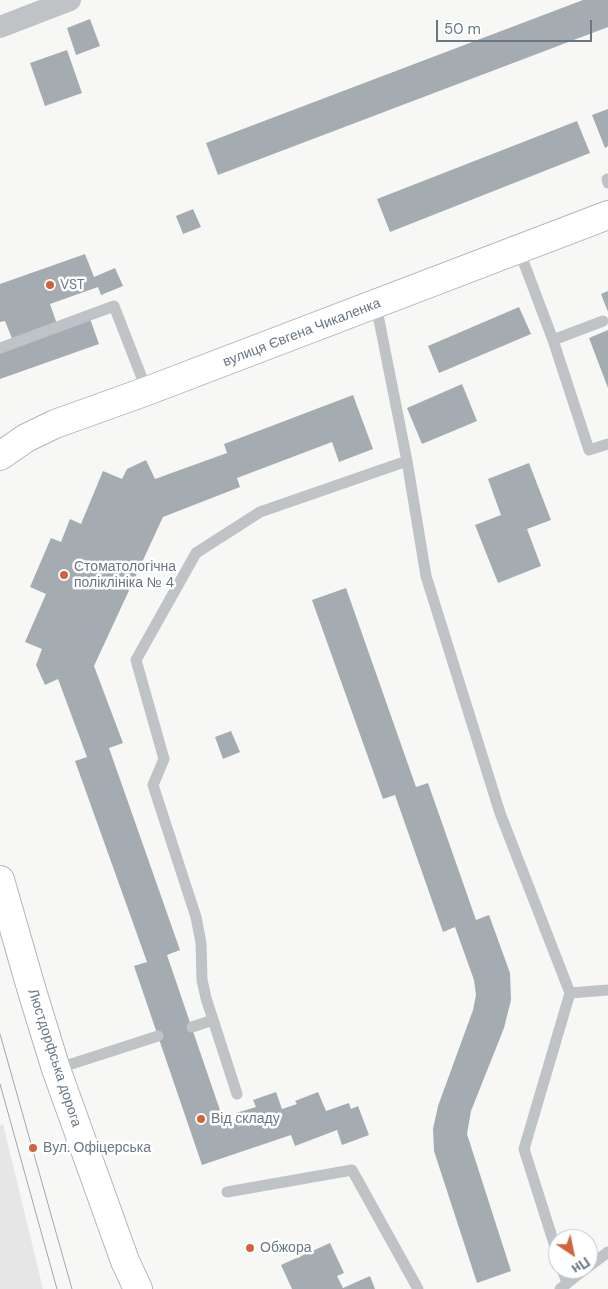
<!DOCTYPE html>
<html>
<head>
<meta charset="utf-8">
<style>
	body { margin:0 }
	#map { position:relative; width:608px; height:1289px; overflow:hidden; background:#f7f7f5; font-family:"DM Sans",sans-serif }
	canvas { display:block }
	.north { position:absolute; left:548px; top:1229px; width:50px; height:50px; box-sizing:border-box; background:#fff; border:1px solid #c3c9cd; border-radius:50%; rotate:146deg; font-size:14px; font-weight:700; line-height:20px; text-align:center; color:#6a7783 }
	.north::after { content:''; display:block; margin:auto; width:18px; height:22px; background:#d2633b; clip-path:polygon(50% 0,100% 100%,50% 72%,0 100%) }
	.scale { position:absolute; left:436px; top:20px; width:156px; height:22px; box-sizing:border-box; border:2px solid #6a7783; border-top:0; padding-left:6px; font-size:15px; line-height:18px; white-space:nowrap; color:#6a7783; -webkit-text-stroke:4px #fff; paint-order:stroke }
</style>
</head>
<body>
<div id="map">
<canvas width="608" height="1289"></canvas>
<div class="north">Пн</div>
<div class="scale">50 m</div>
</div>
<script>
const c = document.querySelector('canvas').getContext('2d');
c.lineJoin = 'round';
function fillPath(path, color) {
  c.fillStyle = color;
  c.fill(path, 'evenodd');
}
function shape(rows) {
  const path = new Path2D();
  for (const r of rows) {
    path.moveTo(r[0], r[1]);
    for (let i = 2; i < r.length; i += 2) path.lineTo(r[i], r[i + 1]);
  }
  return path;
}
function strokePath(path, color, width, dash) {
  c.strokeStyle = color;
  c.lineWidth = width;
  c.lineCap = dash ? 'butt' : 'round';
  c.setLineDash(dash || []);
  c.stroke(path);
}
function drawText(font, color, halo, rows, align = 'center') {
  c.font = font + ' "DM Sans",sans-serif';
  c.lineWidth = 5;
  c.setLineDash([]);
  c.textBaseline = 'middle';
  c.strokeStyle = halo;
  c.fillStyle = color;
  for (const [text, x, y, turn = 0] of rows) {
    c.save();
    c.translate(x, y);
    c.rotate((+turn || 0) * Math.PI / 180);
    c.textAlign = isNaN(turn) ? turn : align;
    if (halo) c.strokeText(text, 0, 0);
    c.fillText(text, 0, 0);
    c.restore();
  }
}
fillPath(shape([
	[3,1124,43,1289,0,1289,0,1125]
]), '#e5e6e5');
fillPath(shape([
	[583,0,608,0,608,27,218,175,206,143],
	[90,19,100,46,76,55,67,28],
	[67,50,82,93,45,106,30,63],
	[608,109,608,146,605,148,592,115],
	[577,121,590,153,390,232,377,199],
	[193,209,201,227,183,234,176,216],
	[85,254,94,277,115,268,123,286,101,295,98,287,50,304,57,324,88,313,99,344,0,379,0,345,13,341,5,321,0,322,0,284],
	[608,291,608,312,601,294],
	[519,307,531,334,439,373,428,346],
	[608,330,608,388,589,338],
	[462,384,477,421,422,444,407,408],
	[353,395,373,449,339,462,332,442,237,478,240,487,163,517,94,666,123,743,109,748,180,950,167,955,224,1122,237,1118,236,1113,256,1107,253,1100,276,1092,282,1109,297,1104,295,1101,318,1092,326,1111,349,1103,351,1109,358,1106,369,1135,342,1145,337,1130,295,1146,291,1135,202,1165,134,966,147,962,75,761,87,757,58,679,45,685,36,665,42,649,25,642,46,594,30,587,51,538,61,542,70,519,81,524,103,471,122,479,127,469,146,460,155,479,227,453,224,444],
	[529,463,551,520,527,529,541,566,498,583,475,525,501,515,488,479],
	[346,588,416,787,428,783,476,920,489,915,510,973,511,1000,504,1028,471,1111,467,1134,511,1271,477,1283,434,1151,433,1129,438,1106,473,1010,476,995,474,980,455,927,443,932,395,795,383,799,312,600],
	[231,731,240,752,223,759,215,737],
	[330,1243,344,1273,337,1276,343,1288,370,1276,375,1289,292,1289,281,1265]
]), '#a5acb1');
const secondary = shape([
	[0,456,26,438,55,424,147,391,608,215],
	[0,880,32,991,56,1069,125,1261,138,1289]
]);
strokePath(secondary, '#b2b6bb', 30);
strokePath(shape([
	[607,179,608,183],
	[519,250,553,340],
	[376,305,407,461,426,576,500,813,570,993],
	[603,321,553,340,589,450,608,444],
	[0,348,114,306,147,391],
	[192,1027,213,1020],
	[56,1069,158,1036],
	[237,1094,206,998,202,980,201,943,196,917,153,785,164,759,136,660,196,553,260,512,407,461],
	[227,1192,352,1170,418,1289],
	[558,1256,524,1149,570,993,608,990],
	[588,1267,608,1252],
	[562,1269,567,1283],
	[560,1289,585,1269]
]), '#bfc3c6', 11);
strokePath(shape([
	[0,27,70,0]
]), '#bfc3c6', 22);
strokePath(secondary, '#fff', 28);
strokePath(shape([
	[0,1034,72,1289],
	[0,1084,57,1289]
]), '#a1a7ac', 1);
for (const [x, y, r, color] of [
	[50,285,5,"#d2633b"],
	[64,575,5,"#d2633b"],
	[201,1119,5,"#d2633b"],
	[33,1148,5,"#d2633b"],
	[250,1248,5,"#d2633b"]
]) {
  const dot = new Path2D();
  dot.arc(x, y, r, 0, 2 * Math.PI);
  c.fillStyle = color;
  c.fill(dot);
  strokePath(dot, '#fff', 2);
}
drawText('14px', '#6a7783', '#fff', [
	["VST",60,285],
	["Стоматологічна",74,567],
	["поліклініка № 4",74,583],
	["Від складу",211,1119],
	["Вул. Офіцерська",43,1148],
	["Обжора",260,1248]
], 'left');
drawText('14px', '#6a7783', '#fff', [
	["вулиця Євгена Чикаленка",302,333,-21],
	["Люстдорфська дорога",54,1058,72]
]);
</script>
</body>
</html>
